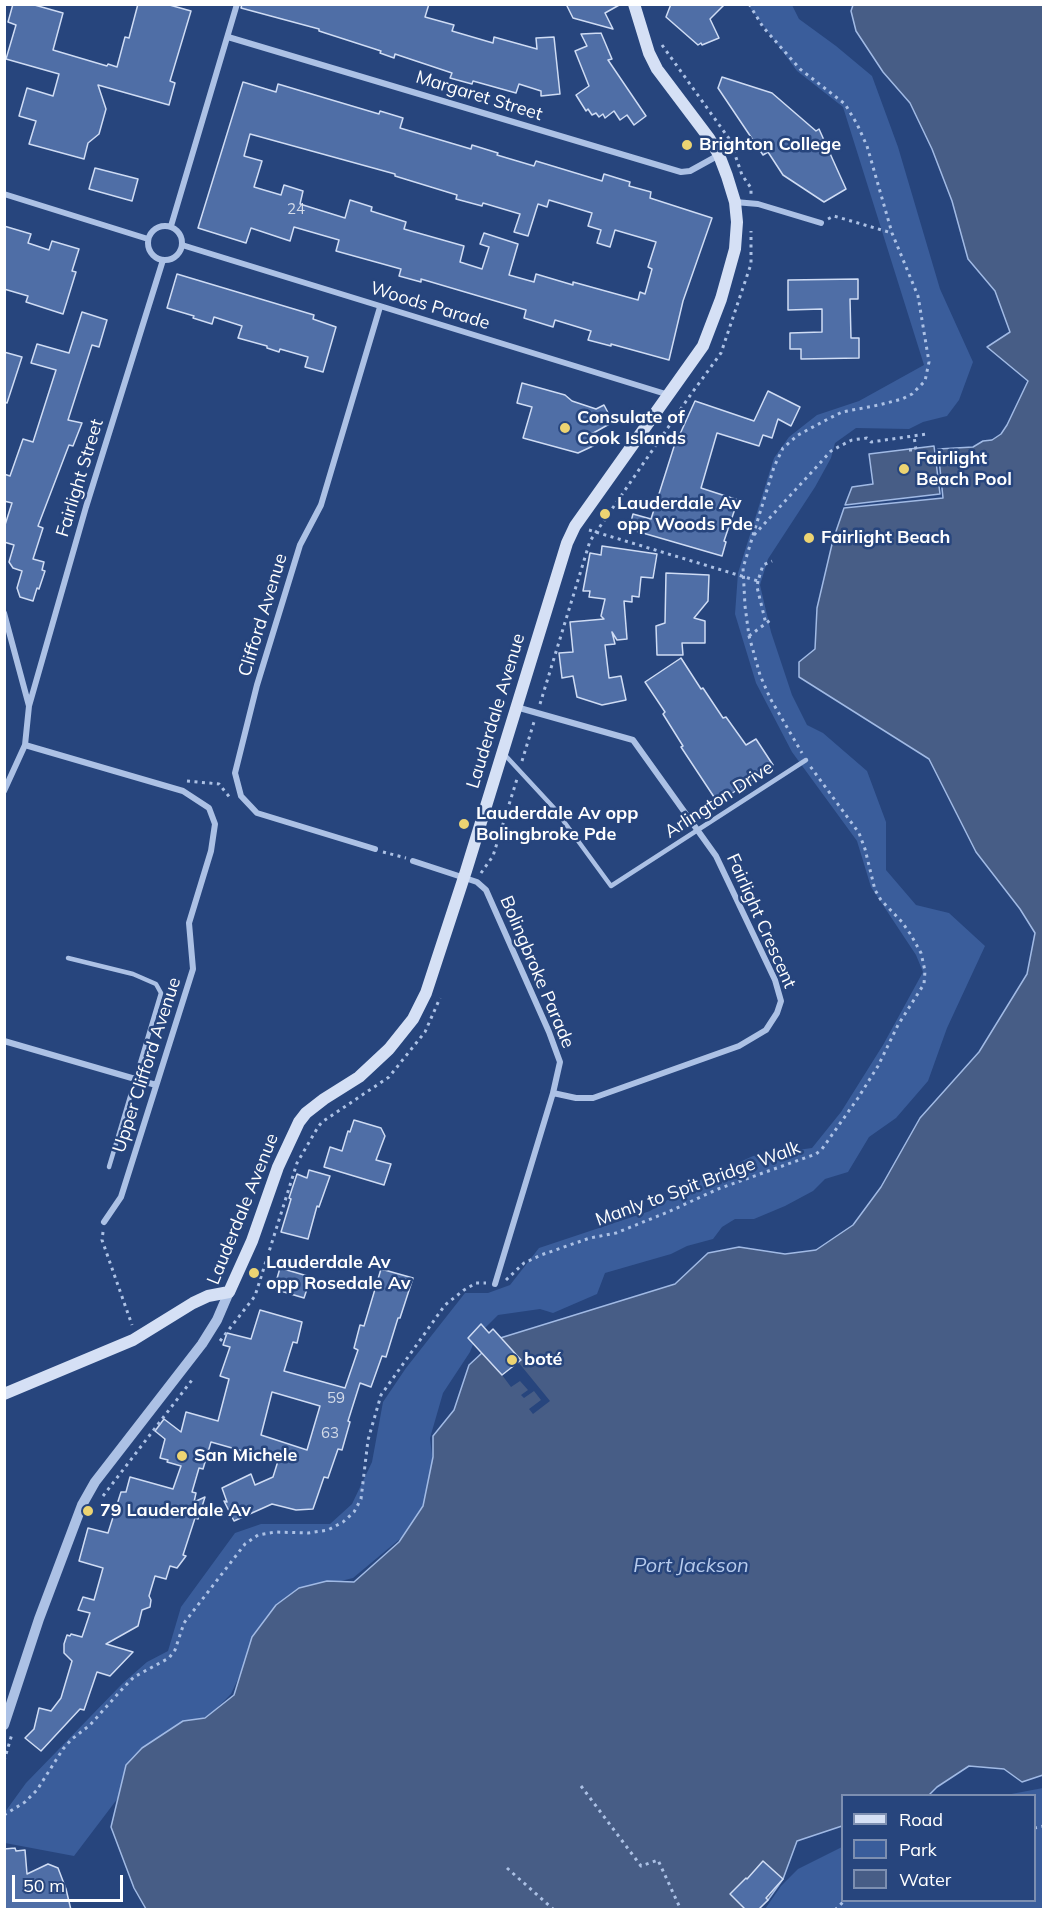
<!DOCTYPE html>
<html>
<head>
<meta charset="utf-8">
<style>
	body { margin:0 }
	#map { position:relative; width:1048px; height:1914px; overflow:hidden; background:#27457d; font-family:Mulish,sans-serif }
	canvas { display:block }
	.frame { position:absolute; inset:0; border:6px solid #fff; pointer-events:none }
	.legend { position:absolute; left:841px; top:1794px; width:195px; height:108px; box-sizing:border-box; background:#27457d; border:2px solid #7d8fb1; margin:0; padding:8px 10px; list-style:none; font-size:18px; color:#fff }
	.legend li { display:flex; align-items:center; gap:12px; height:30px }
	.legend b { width:30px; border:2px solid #7d8fb1 }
	.scale { position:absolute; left:12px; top:1875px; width:111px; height:27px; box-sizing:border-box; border:3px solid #fff; border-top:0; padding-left:8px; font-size:18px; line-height:21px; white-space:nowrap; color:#fff; -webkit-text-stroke:4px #27457d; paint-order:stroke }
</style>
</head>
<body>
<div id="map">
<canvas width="1048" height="1914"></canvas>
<div class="frame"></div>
<ul class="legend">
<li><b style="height:8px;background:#d5e0f5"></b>Road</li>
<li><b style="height:16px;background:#3a5d9b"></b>Park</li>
<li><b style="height:16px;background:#475d86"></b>Water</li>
</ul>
<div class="scale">50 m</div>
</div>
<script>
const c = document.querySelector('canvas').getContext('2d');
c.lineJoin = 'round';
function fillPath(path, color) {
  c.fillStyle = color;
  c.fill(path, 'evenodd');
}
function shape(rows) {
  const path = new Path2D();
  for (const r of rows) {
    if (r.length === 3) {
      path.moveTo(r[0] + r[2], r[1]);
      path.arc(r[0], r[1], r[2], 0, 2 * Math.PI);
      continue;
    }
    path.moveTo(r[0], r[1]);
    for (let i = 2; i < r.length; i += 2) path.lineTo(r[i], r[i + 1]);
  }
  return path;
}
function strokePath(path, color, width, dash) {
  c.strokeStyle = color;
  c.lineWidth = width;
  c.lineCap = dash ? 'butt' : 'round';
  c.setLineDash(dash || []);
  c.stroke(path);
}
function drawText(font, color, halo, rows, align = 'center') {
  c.font = font + ' Mulish,sans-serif';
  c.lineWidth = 5;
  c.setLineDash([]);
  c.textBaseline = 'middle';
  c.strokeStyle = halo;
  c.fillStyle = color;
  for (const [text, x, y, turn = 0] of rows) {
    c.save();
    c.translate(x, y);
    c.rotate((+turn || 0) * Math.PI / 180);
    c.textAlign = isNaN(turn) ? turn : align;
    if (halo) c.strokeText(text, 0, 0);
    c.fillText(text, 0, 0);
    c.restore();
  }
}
fillPath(shape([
	[748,5,792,5,799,19,836,46,872,76,898,147,940,289,973,362,959,400,947,416,923,422,909,429,856,428,835,443,831,458,815,487,768,559,760,585,771,632,792,695,807,725,823,733,867,771,886,822,886,870,916,905,949,913,985,946,947,1028,928,1081,896,1118,869,1137,848,1172,825,1179,813,1191,785,1206,754,1219,735,1219,722,1227,713,1239,687,1246,671,1254,605,1273,597,1294,553,1313,540,1309,498,1315,476,1337,470,1352,443,1393,430,1438,434,1472,430,1499,401,1538,353,1578,293,1593,264,1623,231,1694,207,1718,121,1794,74,1856,5,1843,5,1812,26,1783,123,1683,147,1662,168,1651,181,1607,235,1533,261,1524,330,1524,352,1504,372,1462,383,1402,406,1368,465,1293,488,1293,510,1285,539,1248,650,1211,696,1182,753,1156,812,1148,841,1112,883,1045,923,972,916,955,871,887,857,841,792,752,756,683,735,614,738,573,774,458,789,437,817,415,859,401,924,365,843,107,797,71],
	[1043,1788,1043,1909,765,1909,781,1886,798,1869,842,1847,842,1900,1034,1900,1034,1796,1006,1795]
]), '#3a5d9b');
const water = shape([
	[853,5,1043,5,1043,1775,1022,1782,1004,1769,969,1766,937,1787,929,1795,842,1796,842,1826,797,1841,783,1879,768,1900,758,1909,146,1909,134,1888,111,1827,126,1765,142,1748,183,1721,205,1718,234,1695,252,1637,276,1605,299,1588,327,1581,354,1582,399,1542,423,1506,433,1457,433,1436,454,1410,469,1365,497,1339,675,1284,708,1253,739,1247,785,1254,816,1250,853,1225,881,1187,920,1118,979,1052,1027,974,1035,933,1020,909,976,852,929,759,799,677,799,662,815,649,817,608,833,540,844,508,943,498,938,449,973,447,983,441,992,440,1001,434,1007,425,1028,381,987,347,1010,332,995,291,968,259,952,201,932,149,910,103,883,72,856,31,851,11,853,5],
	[934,446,940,494,845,505,852,487,873,484,869,454,934,446]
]);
fillPath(water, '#475d86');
strokePath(water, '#a1bae5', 1.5);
fillPath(shape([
	[519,1363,550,1401,533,1414,529,1409,541,1400,534,1391,524,1398,521,1395,528,1390,520,1381,511,1387,502,1375]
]), '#27457d');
const building = shape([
	[13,4,31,4,63,13,53,50,107,66,108,64,117,67,125,37,129,38,138,4,166,4,191,11,170,81,175,83,169,105,98,85,106,109,99,134,88,143,84,159,29,144,36,121,19,116,27,88,53,96,59,74,6,59,16,25,8,22,13,4],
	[242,4,429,4,425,17,454,25,452,31,493,43,494,37,537,49,536,38,554,37,560,94,541,96,541,91,519,84,516,93,473,81,472,84,450,78,452,73,395,54,394,58,380,53,381,51,319,31,319,29,241,8,242,4],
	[566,4,621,4,605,13,613,29,573,18,566,4],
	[671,4,725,4,710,19,719,38,702,45,701,43,698,45,666,17,671,4],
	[601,33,612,59,608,60,646,116,634,125,627,115,620,120,614,111,605,118,603,114,599,117,596,113,592,115,588,109,586,111,576,95,589,86,575,51,587,46,581,34,601,33],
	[722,77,772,93,816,131,819,129,846,189,824,202,783,175,768,152,763,155,718,88,722,77],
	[243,82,276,92,278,84,379,114,380,111,403,118,400,128,471,149,472,145,498,153,497,155,534,166,536,161,602,181,604,174,630,182,629,186,651,192,650,198,712,218,683,301,669,360,611,344,611,346,588,340,591,331,555,320,553,327,524,318,526,310,421,279,421,282,399,276,401,269,336,251,339,240,294,227,290,241,251,228,246,243,198,228,243,82],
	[250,134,395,174,395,176,457,195,456,199,482,206,483,203,520,214,514,232,528,236,538,204,547,207,549,200,592,213,588,226,601,230,597,243,610,247,615,230,656,242,648,267,652,269,645,294,640,292,638,300,573,282,573,285,536,274,534,282,509,275,518,244,484,233,480,244,489,247,482,269,460,262,464,246,404,229,406,222,371,211,372,207,350,200,345,218,300,204,303,191,284,185,281,195,254,187,262,161,244,156,250,134],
	[95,168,138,179,132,201,89,189,95,168],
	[4,226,31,234,28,243,49,250,52,241,79,249,72,271,76,272,63,314,26,302,28,296,4,289,4,226],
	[177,274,314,315,313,319,336,327,323,372,305,367,308,357,280,349,279,352,267,348,267,346,238,338,242,326,214,317,212,324,193,318,194,316,167,308,177,274],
	[858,279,858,299,850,299,851,338,859,338,859,358,801,359,801,349,790,349,790,333,822,332,822,309,788,310,788,280,858,279],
	[82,312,107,320,99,347,92,345,68,420,82,423,73,446,69,445,38,526,43,528,33,559,44,562,42,570,45,571,39,589,37,588,33,601,20,597,17,588,22,571,13,568,9,562,14,545,4,542,4,528,12,503,4,501,4,474,10,476,23,439,33,442,56,370,31,363,37,344,69,353,82,312],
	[4,352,22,357,7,403,4,402,4,352],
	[522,383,565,395,572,401,596,409,604,405,613,422,588,436,593,446,578,453,523,438,532,407,517,403,522,383],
	[768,391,800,407,791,426,778,419,772,438,763,435,759,446,717,433,701,488,738,500,724,541,726,542,722,556,629,529,633,514,651,519,678,434,680,434,695,401,754,421,768,391],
	[602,546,657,554,653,578,641,577,639,597,632,596,632,602,624,601,627,639,617,640,612,632,615,644,605,645,609,678,621,676,626,700,602,705,577,697,573,676,562,678,559,653,573,652,570,622,604,619,601,616,605,599,589,597,590,591,583,591,590,553,601,555,602,546],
	[666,573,709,575,708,601,694,618,705,621,705,643,682,643,683,655,657,655,656,626,665,623,666,573],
	[681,658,701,689,703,688,723,718,726,717,746,745,756,739,773,765,718,803,681,747,683,746,663,714,665,712,645,682,681,658],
	[354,1120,381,1128,385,1136,376,1160,391,1164,384,1185,324,1167,330,1147,342,1151,348,1131,350,1132,354,1120],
	[309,1170,330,1176,319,1207,317,1206,308,1239,281,1232,291,1199,289,1198,297,1174,307,1178,309,1170],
	[280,1268,311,1277,304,1298,274,1289,280,1268],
	[381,1269,413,1278,400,1318,398,1318,386,1357,382,1356,371,1387,360,1383,348,1421,350,1422,342,1450,338,1449,328,1478,324,1477,313,1509,296,1510,272,1504,234,1521,224,1501,227,1502,222,1488,251,1474,255,1485,273,1477,278,1461,211,1442,203,1469,199,1468,192,1492,196,1493,194,1502,205,1497,198,1519,195,1518,183,1555,186,1556,177,1568,170,1566,166,1579,155,1576,149,1596,151,1600,150,1607,142,1610,138,1626,106,1644,133,1652,110,1676,97,1672,84,1710,80,1709,41,1751,25,1738,34,1729,39,1708,51,1711,61,1698,72,1661,64,1653,64,1644,67,1635,70,1636,71,1634,82,1637,90,1613,78,1610,83,1597,94,1600,103,1568,79,1561,88,1528,108,1533,121,1492,126,1492,130,1477,173,1489,181,1466,167,1462,168,1460,160,1458,165,1439,155,1431,164,1419,181,1432,186,1412,218,1421,229,1379,220,1376,230,1347,223,1345,227,1333,251,1339,260,1310,302,1322,297,1343,293,1342,284,1371,345,1388,358,1350,354,1348,360,1325,364,1326,381,1269],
	[272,1392,320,1406,307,1450,261,1435,272,1392],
	[481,1324,489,1333,493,1329,521,1360,502,1375,468,1338,481,1324],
	[15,1848,16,1851,25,1850,27,1874,48,1864,58,1868,66,1889,71,1910,4,1910,4,1849,15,1848],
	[763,1861,783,1879,766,1898,768,1900,758,1910,746,1910,730,1894,746,1878,747,1879,763,1861]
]);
fillPath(building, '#4f6ea6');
strokePath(building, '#cfdcf4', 1.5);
strokePath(shape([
	[749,4,763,27,800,69,845,104,857,124,867,146,892,233,918,296,929,362,925,381,912,394,902,399,879,405,842,412,828,419,798,435,783,448,774,467,743,568,745,606,749,636,760,675,770,698,802,753],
	[662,45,730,140,742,175,751,188,751,194],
	[828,219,834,216,892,233],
	[909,450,916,450,914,436],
	[589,530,758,581,763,565,772,561],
	[754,535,831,451,842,445,852,440,867,438,871,442,927,434],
	[758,581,757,587,766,624],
	[749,636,773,618],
	[540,704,590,541,689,397,721,353,751,264,751,231],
	[522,761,534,722],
	[187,781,219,784,231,799],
	[383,852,406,858],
	[481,873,493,856,517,779],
	[103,1232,102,1240,132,1325],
	[506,1280,524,1263,541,1255,590,1238,616,1233,668,1212,718,1189,816,1154,822,1149,858,1098,878,1066,898,1025,924,984,925,971,921,953,911,935,902,922,881,900,875,890,865,849,859,833,810,766],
	[220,1341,255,1296,297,1163,318,1127,322,1122,389,1077,425,1032,440,998],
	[103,1496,192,1380],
	[4,1761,12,1734],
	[581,1786,641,1866,658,1860,681,1910],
	[4,1815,25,1802,37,1790,63,1749,72,1739,90,1725,125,1686,134,1677,169,1658,175,1650,184,1623,245,1544,258,1535,275,1532,308,1533,328,1530,343,1522,354,1512,361,1499,368,1440,381,1395,445,1305,464,1290,476,1283,486,1283],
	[1034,1828,1044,1826],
	[507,1868,554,1910],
	[835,1910,845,1900]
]), '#acc1e5', 3, [3, 4.5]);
strokePath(shape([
	[504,754,554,808,611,886,806,760],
	[68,958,133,974,156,984,161,993,109,1167]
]), '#acc1e5', 4.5);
strokePath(shape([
	[228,37,681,172,690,171,719,155],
	[4,194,148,239],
	[735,202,758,204,821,223],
	[165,243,17],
	[171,226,237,4],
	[182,245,669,395],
	[4,613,29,706,25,745,4,791],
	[29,706,86,507,163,260],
	[516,707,633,740,716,856,775,980,781,1001,777,1013,766,1030,739,1046,593,1098,576,1098,553,1093],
	[25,745,183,791,209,808,215,824,211,851,189,923,193,969,121,1197,104,1222],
	[375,849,257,813,241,796,235,773,257,685,300,545,321,505,380,307],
	[413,861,477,882,486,890,549,1032,560,1062,553,1093,495,1284],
	[4,1041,156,1085]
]), '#acc1e5', 6);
strokePath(shape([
	[4,1725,39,1619,82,1505,95,1482,202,1344,217,1320,229,1292]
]), '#acc1e5', 10);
strokePath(shape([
	[4,1394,133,1340,193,1303,208,1296,229,1292,252,1241,278,1167,299,1122,306,1113,324,1099,359,1077,389,1049,413,1019,426,993,466,871,567,543,575,526,703,346,721,299,735,249,737,222,735,202,727,176,719,155,709,138,657,69,649,53,634,4]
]), '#d5e0f5', 12);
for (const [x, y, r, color] of [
	[687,145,6,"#edd472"],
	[565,428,6,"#edd472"],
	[904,469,6,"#edd472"],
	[605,514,6,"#edd472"],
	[809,538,6,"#edd472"],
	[464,824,6,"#edd472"],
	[254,1273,6,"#edd472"],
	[512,1360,6,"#edd472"],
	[182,1456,6,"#edd472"],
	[88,1511,6,"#edd472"]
]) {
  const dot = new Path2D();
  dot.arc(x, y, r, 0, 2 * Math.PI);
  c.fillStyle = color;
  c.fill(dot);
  strokePath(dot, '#27457d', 2);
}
drawText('15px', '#d3dbe9', null, [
	["24",296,209],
	["59",336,1398],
	["63",330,1433]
]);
drawText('18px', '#fff', '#27457d', [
	["Margaret Street",479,96,17],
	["Woods Parade",430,306,17],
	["Fairlight Street",80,478,-73],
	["Clifford Avenue",263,615,-73],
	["Lauderdale Avenue",496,711,-73],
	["Arlington Drive",719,800,-33],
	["Fairlight Crescent",761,921,66],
	["Bolingbroke Parade",537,972,67],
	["Upper Clifford Avenue",147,1065,-72],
	["Manly to Spit Bridge Walk",698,1184,-20],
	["Lauderdale Avenue",243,1209,-68]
]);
drawText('bold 18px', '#fff', '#27457d', [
	["Brighton College",699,145],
	["Consulate of",577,418],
	["Cook Islands",577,439],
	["Fairlight",916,459],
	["Beach Pool",916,480],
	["Lauderdale Av",617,504],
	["opp Woods Pde",617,525],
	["Fairlight Beach",821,538],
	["Lauderdale Av opp",476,814],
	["Bolingbroke Pde",476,835],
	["Lauderdale Av",266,1263],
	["opp Rosedale Av",266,1284],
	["boté",524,1360],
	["San Michele",194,1456],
	["79 Lauderdale Av",100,1511]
], 'left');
drawText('italic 20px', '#b7cbed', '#27457d', [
	["Port Jackson",691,1566]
]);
</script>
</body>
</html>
